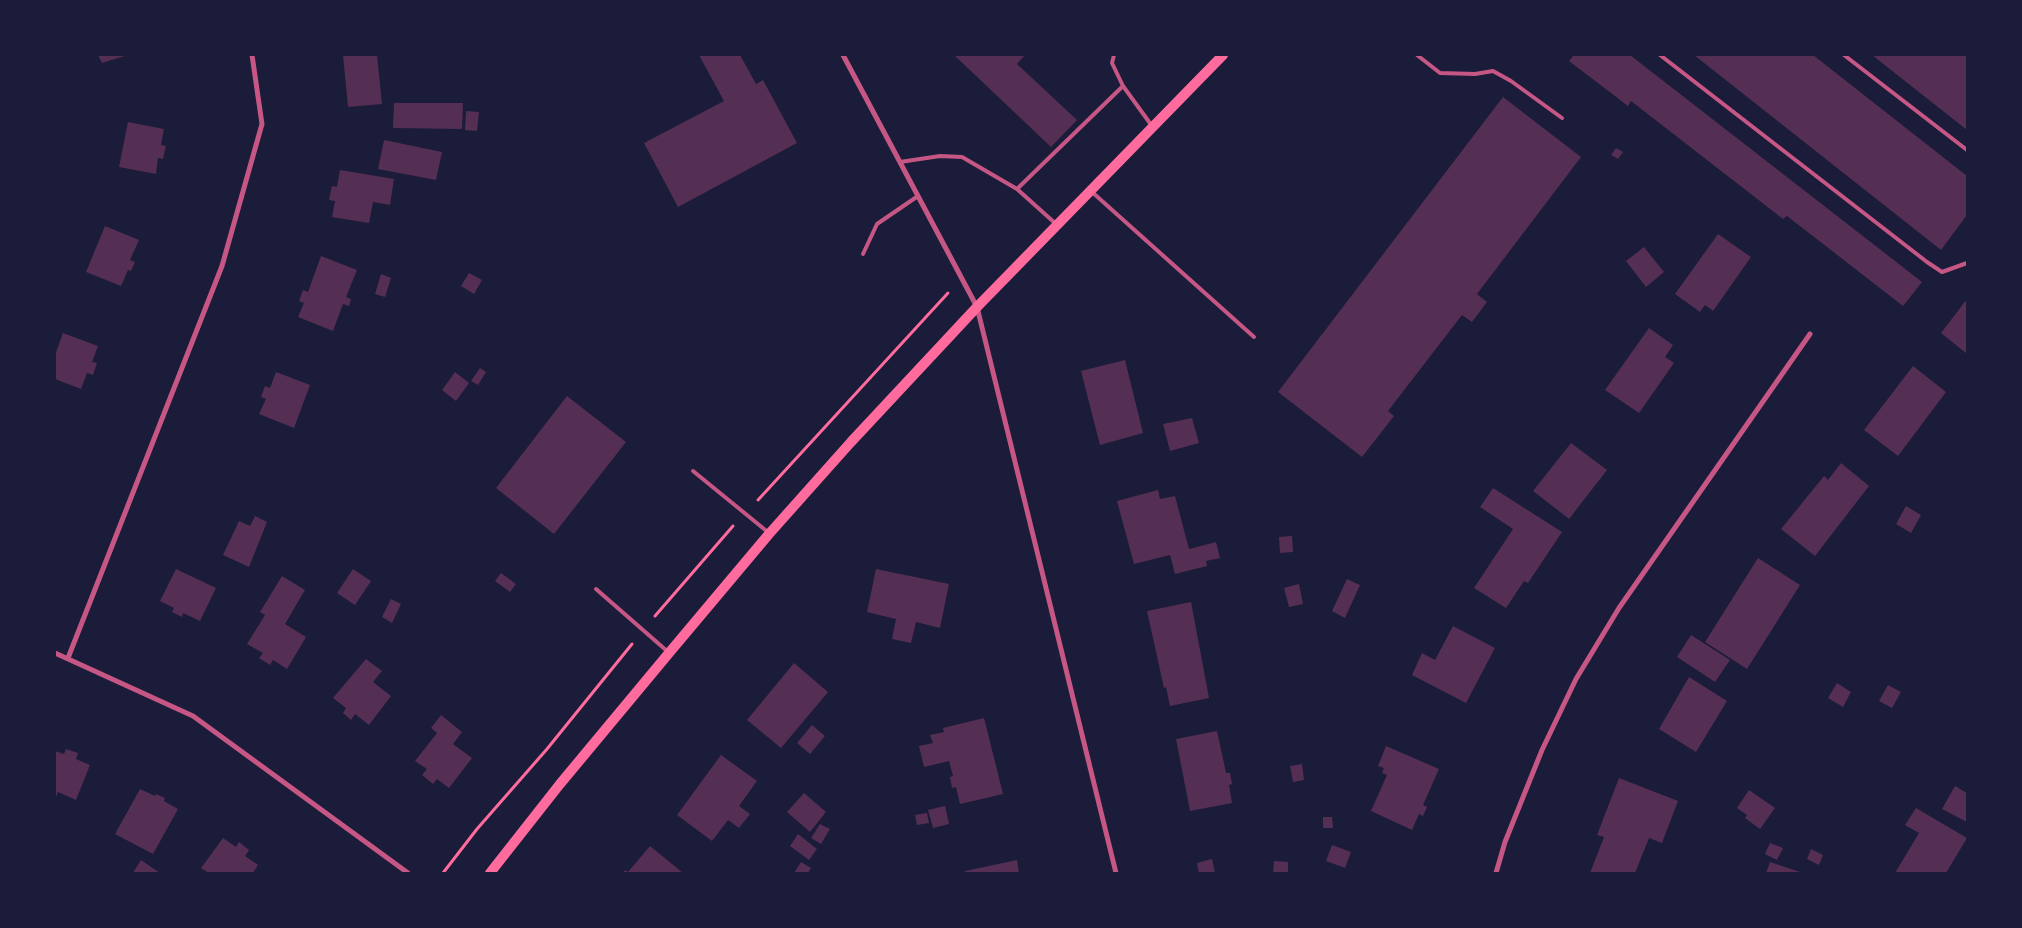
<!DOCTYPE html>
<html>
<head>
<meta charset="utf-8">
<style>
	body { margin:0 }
	#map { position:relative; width:2022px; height:928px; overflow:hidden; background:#1b1b3a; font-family:"PT Sans Narrow",sans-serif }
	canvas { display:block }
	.frame { position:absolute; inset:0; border:56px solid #1b1b3a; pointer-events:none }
</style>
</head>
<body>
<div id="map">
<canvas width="2022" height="928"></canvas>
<div class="frame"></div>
</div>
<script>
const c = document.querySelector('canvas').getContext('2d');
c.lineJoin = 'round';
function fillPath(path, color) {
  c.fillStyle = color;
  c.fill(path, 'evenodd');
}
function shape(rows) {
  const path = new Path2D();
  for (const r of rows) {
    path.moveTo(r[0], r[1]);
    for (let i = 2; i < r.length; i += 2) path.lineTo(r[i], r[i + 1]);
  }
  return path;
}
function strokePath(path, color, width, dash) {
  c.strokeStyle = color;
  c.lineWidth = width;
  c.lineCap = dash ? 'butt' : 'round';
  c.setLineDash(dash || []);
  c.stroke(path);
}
fillPath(shape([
	[98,55,128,55,102,63],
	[343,55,377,55,382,104,348,107],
	[699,55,740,55,756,84,763,80,797,143,678,207,644,143,724,101],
	[954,55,1025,55,1017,64,1077,120,1051,147],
	[1574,55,1630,55,1922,282,1903,306,1787,216,1783,219,1631,101,1628,106,1569,61],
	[1694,55,1813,55,1967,176,1967,215,1941,250],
	[1872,55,1967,55,1967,130],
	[1503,97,1581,157,1477,294,1487,302,1472,322,1462,315,1388,411,1394,416,1362,457,1278,392],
	[394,103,463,103,462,129,393,128],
	[466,111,479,112,477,131,465,130],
	[128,122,164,129,161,145,166,146,163,159,158,158,156,174,119,167],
	[384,140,442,152,436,180,378,169],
	[1616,148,1623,152,1618,159,1611,155],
	[340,170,394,179,390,205,373,202,369,223,332,217,335,201,329,200,332,186,337,187],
	[105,226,139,240,130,260,135,262,131,271,128,270,121,286,86,272],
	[1718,234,1751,257,1713,311,1705,305,1700,312,1675,294],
	[1644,247,1664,272,1646,287,1626,261],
	[321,256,357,270,346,297,351,299,349,306,343,304,333,331,298,317,304,303,299,301,303,290,308,292],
	[469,273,482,280,474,294,461,286],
	[381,274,391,278,385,297,375,294],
	[1967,299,1967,354,1941,333],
	[1649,328,1673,345,1665,357,1674,363,1639,413,1605,390],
	[63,333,98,346,92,362,97,363,93,375,87,373,81,389,55,379,55,355],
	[1125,360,1143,433,1100,445,1081,371],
	[1913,366,1946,392,1898,456,1864,430],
	[480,368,486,372,478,385,471,381],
	[276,372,310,385,294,428,259,414,266,399,261,397,265,386,270,388],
	[455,372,469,383,456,401,442,390],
	[567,396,626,442,554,534,496,488],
	[1192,418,1199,443,1170,451,1163,424],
	[1571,443,1607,470,1569,519,1533,491],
	[1841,463,1869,486,1815,556,1781,529,1824,476,1828,480],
	[1493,488,1562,532,1528,583,1524,581,1506,608,1474,588,1513,529,1480,507],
	[1158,490,1160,499,1175,496,1189,549,1216,542,1220,558,1206,561,1207,566,1175,574,1170,555,1134,564,1117,501],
	[1906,506,1921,515,1911,533,1896,524],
	[255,516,267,522,249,567,223,555,239,521,250,526],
	[1292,536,1293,552,1280,553,1279,537],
	[1758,558,1800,585,1747,669,1705,642],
	[176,569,216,588,200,621,183,613,182,617,172,612,174,608,160,601],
	[353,569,371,581,355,605,337,593],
	[876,569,949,584,940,628,916,622,911,643,892,639,896,619,867,612],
	[501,573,516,584,510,592,495,581],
	[282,576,305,590,285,624,306,637,287,669,273,660,270,665,259,658,263,653,247,644,265,615,260,612],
	[1347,579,1360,585,1345,618,1332,611],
	[1299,584,1303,604,1289,607,1284,588],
	[391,599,401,604,392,623,382,617],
	[1191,602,1209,698,1170,706,1166,687,1164,688,1147,611],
	[1453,626,1495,648,1466,703,1412,675,1422,653,1435,660],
	[1691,635,1730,660,1715,682,1677,657],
	[366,659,382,671,373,682,391,696,369,725,355,714,351,720,343,713,346,708,333,698],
	[794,663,828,692,781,748,747,720],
	[1689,677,1727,701,1696,752,1659,729],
	[1837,683,1851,692,1843,707,1828,698],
	[1888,685,1901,692,1892,708,1879,701],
	[441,715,462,732,453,744,472,758,449,788,437,779,433,784,422,775,427,769,415,761,437,733,431,728],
	[984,718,1003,794,960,804,956,787,952,788,950,777,953,776,949,761,924,767,919,746,933,743,930,735,944,732,943,728],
	[812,725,825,736,810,754,797,743],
	[1217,731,1226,773,1230,773,1232,784,1229,785,1232,803,1190,811,1176,739],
	[1386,746,1439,769,1423,805,1427,807,1423,816,1419,814,1412,830,1371,811,1387,775,1382,773,1384,768,1378,766],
	[66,749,78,753,76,759,90,765,76,800,58,792,55,799,55,751,64,754],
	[721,755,757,781,739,806,750,814,739,828,728,820,712,841,677,815],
	[1302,764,1304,780,1293,782,1290,766],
	[1619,778,1678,801,1662,843,1649,838,1635,873,1590,873,1604,837,1597,835],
	[1955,786,1967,793,1967,822,1942,809],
	[140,789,155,796,156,794,165,798,164,801,178,809,153,854,115,834],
	[1749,790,1775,808,1760,829,1745,818,1747,815,1737,808],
	[804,793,826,812,810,832,787,812],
	[945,806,949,824,933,828,928,810],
	[1916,808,1967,838,1946,873,1895,873,1919,833,1905,825],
	[927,813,929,823,917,825,915,815],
	[1323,817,1332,817,1333,828,1323,828],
	[820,824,830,829,821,844,811,838],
	[798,834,817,849,809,860,790,846],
	[223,838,236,847,239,842,249,850,245,856,258,865,253,873,209,873,201,868],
	[1770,843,1783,848,1777,860,1765,854],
	[1332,845,1351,852,1345,868,1326,861],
	[650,846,683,873,623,873,625,870,628,872],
	[1811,849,1823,855,1819,865,1807,859],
	[1212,859,1215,873,1199,873,1197,863],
	[141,860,160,873,133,873],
	[1017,860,1019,873,965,873,965,871],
	[1274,861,1288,862,1288,873,1273,873],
	[801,862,811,868,808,873,794,873],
	[1770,862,1803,873,1766,873]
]), '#542f53');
strokePath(shape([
	[758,500,948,293],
	[655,616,733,526],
	[443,873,477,829,547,749,632,644]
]), '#ff6b9d', 3);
strokePath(shape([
	[1114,55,1112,63,1123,86,1152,126],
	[1417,55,1440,73,1475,74,1493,71,1511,81,1562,118],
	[1660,55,1927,262,1942,272,1967,263],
	[1844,55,1967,150],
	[900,162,940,156,962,157,1017,189],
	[1092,192,1254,337],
	[1056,224,1017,189,1123,86],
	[863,254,877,224,918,196],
	[693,471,769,533],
	[596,589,667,651]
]), '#c65784', 4);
strokePath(shape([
	[843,55,977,307,1116,873],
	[55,653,193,716,408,873],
	[68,658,222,266,262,124,252,55],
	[1496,873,1505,842,1542,750,1576,679,1619,608,1810,334]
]), '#c65784', 5);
strokePath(shape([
	[490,873,560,784,669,653,769,534,851,442,977,307,1223,55]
]), '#ff6b9d', 10);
</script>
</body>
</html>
